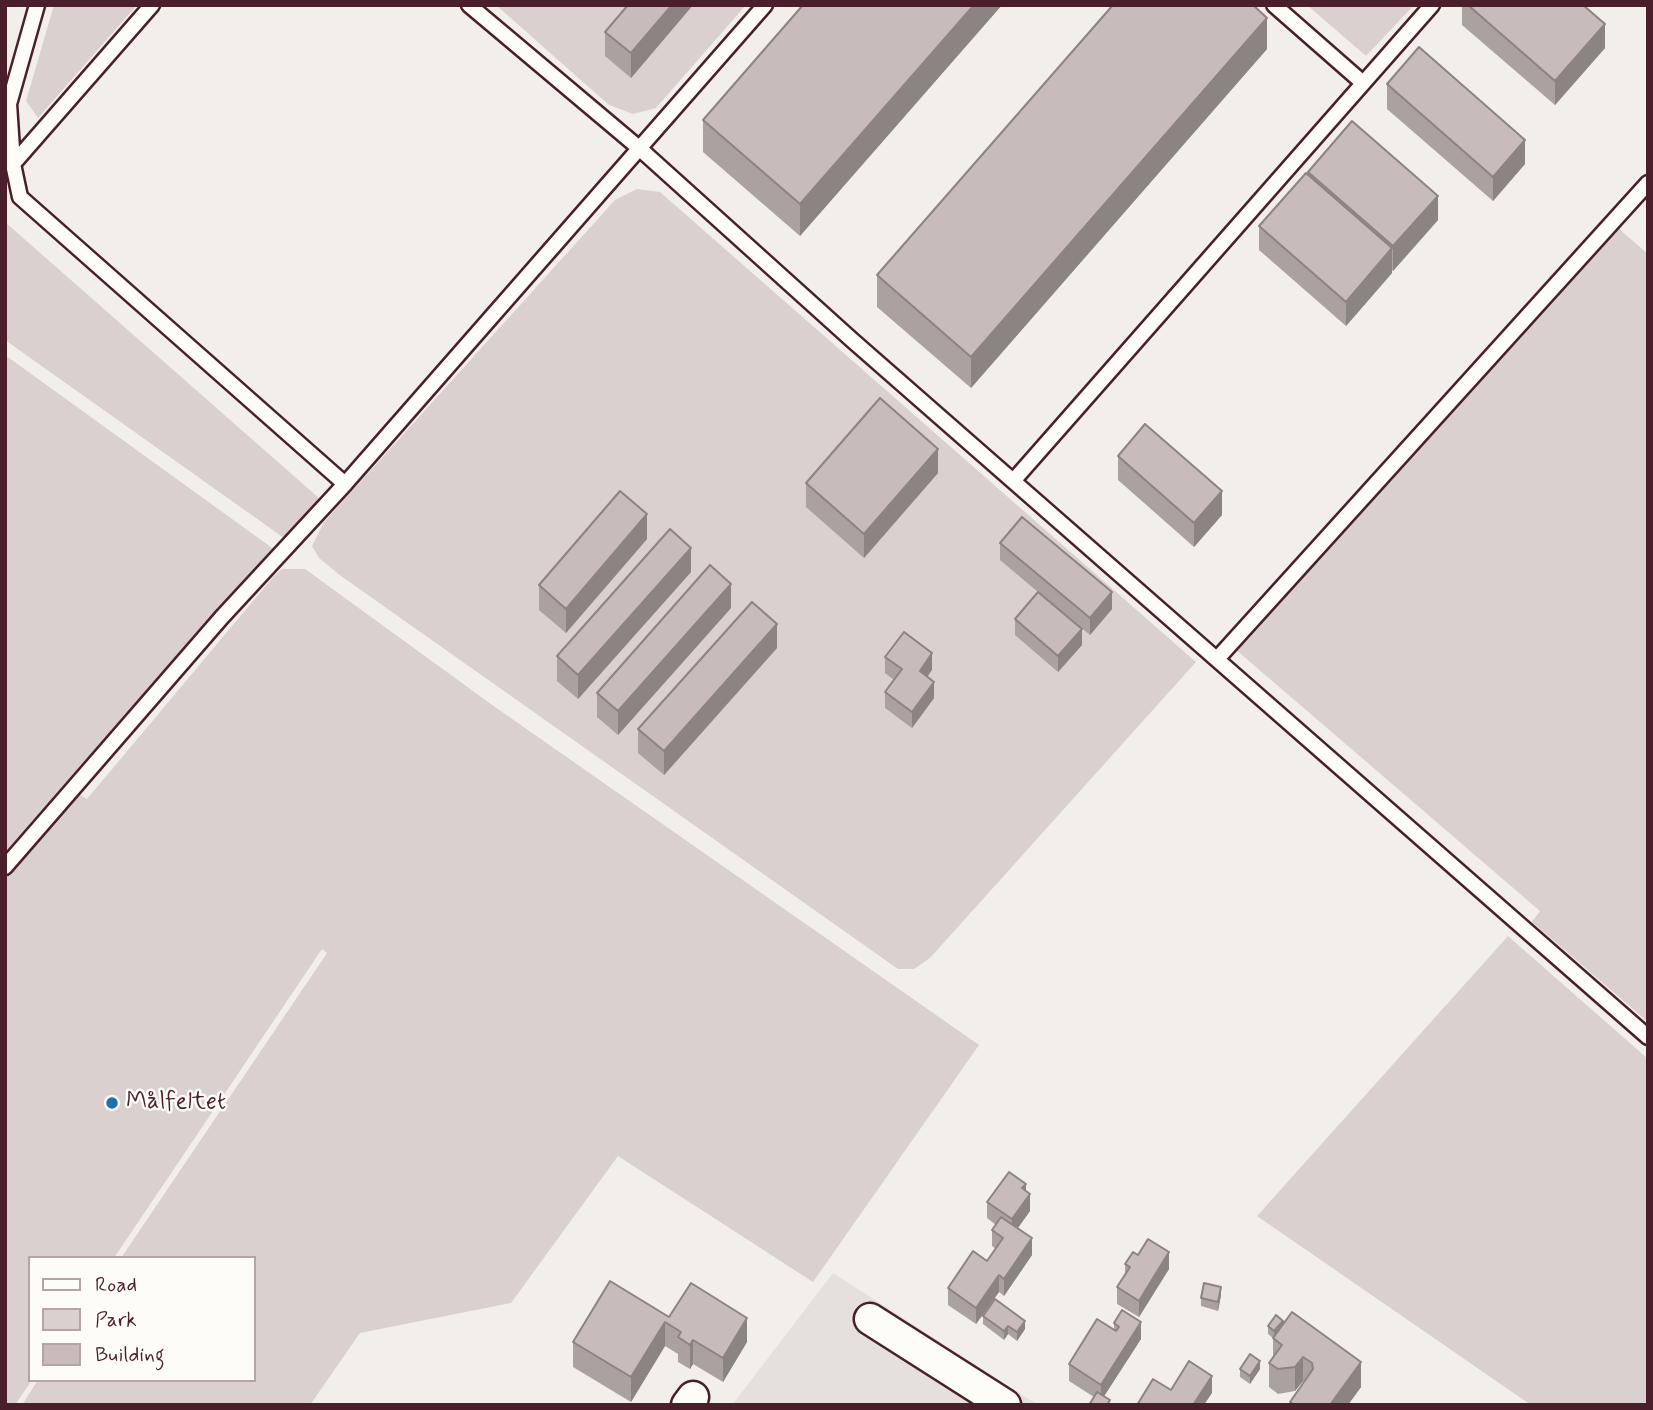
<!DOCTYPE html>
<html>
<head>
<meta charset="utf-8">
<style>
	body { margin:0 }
	#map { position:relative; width:1653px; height:1410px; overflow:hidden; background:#f2efeb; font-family:Mynerve,sans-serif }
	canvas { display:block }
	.frame { position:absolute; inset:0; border:7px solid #4a1f2b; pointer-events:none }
	.legend { position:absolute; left:28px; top:1256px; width:228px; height:126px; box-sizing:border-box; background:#fdfcf7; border:2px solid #b5a4a5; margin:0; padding:9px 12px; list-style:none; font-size:21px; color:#4a1f2b }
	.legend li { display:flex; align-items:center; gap:14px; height:35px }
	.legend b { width:35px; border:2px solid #b5a4a5 }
</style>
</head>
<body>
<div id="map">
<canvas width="1653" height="1410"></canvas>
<div class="frame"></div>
<ul class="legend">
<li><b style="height:9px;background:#fdfcf7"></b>Road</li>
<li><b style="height:19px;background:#d9d0cf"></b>Park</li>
<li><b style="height:19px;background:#c8bbbb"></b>Building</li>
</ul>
</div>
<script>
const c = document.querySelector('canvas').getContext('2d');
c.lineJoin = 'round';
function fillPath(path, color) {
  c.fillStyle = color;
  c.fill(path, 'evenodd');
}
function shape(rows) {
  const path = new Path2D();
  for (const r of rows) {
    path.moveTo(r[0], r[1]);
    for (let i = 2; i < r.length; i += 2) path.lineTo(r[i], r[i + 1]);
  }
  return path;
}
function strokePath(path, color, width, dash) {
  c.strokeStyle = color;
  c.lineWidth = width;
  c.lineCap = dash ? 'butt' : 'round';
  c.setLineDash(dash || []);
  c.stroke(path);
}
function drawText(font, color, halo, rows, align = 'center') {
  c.font = font + ' Mynerve,sans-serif';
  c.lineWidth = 5;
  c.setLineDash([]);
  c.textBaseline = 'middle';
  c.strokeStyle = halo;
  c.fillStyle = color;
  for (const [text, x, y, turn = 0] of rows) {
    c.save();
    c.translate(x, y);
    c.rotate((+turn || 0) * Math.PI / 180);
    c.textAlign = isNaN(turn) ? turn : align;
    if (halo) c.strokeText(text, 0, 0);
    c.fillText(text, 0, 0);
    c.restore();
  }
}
fillPath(shape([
	[833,1273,1038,1405,732,1405]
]), '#e5dfdd');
fillPath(shape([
	[54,5,137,5,38,118,26,101],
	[496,5,746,5,656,108,633,114,609,105],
	[1307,5,1414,5,1366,56],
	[637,189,660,192,1196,662,930,958,914,969,898,969,341,576,319,558,312,546,324,522,615,200],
	[5,222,320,499,284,538,5,340],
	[1618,228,1648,254,1648,1022,1532,922,1540,911,1235,649],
	[5,355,275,550,65,786,87,799,274,576,282,569,305,569,495,707,979,1045,813,1282,618,1156,511,1303,360,1333,310,1405,22,1405,38,1380,254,1380,254,1258,121,1258,327,953,322,949,114,1258,30,1258,32,1380,15,1405,5,1405],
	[1508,936,1648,1059,1648,1405,1531,1405,1257,1216]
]), '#d9d0cf');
const lane = shape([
	[152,5,13,164,20,197,345,484],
	[469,5,639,148,852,340,1648,1037],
	[1274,5,1363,83],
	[13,164,9,104,37,5],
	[1014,480,1432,5],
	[1217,659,1648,183],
	[5,867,222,617,345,484,765,5]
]);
const street = shape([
	[870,1319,1005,1405],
	[687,1405,693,1397]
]);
strokePath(lane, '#4a1f2b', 19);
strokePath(street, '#4a1f2b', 35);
strokePath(lane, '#fdfcf7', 14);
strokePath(street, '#fdfcf7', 30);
fillPath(shape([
	[693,5,631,78,605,56,605,32],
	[803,5,1002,5,800,236,703,152,703,120],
	[1462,5,1583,5,1605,48,1555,105,1462,25],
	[1267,49,971,388,877,307,877,275],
	[1387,84,1525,164,1493,201,1387,109],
	[1308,172,1438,220,1393,271,1392,270,1392,273,1346,326,1259,250,1259,226,1308,174],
	[1118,456,1222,515,1194,547,1118,480],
	[938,473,864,558,806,507,806,483],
	[647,539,566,633,539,610,539,585],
	[1000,543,1112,609,1090,635,1047,599,1082,645,1058,672,1015,635,1015,619,1038,592,1000,560],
	[691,572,578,699,557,681,557,656],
	[731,608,618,735,597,717,597,693],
	[777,648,664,775,638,753,638,729],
	[885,657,932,670,927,676,934,698,912,728,885,708,885,692,894,680,885,673],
	[1026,1191,1030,1211,1018,1228,1032,1255,1004,1296,999,1292,976,1324,948,1305,948,1288,987,1261,996,1249,992,1246,992,1230,996,1225,987,1218,987,1202],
	[1125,1264,1169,1269,1139,1317,1117,1304,1117,1287,1125,1274],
	[1221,1295,1218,1311,1201,1306,1201,1298],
	[983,1316,1025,1329,1017,1341,1008,1334,1004,1340,983,1324],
	[669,1317,747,1342,723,1382,693,1364,690,1369,678,1362,678,1354,665,1346,631,1402,573,1367,573,1342],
	[1114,1323,1141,1339,1104,1396,1110,1405,1094,1397,1069,1381,1069,1364,1114,1330],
	[1283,1324,1361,1387,1349,1403,1353,1405,1290,1405,1290,1402,1304,1382,1303,1381,1295,1391,1278,1394,1269,1387,1269,1363,1273,1358,1273,1338,1268,1334,1268,1326],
	[1240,1369,1260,1369,1250,1384,1240,1377]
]), '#aca1a1');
fillPath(shape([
	[672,5,693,5,631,78,631,53],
	[974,5,1002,5,800,236,800,204],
	[1267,18,1267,49,971,388,971,357],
	[1605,24,1605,48,1555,105,1555,81],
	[1525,140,1525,164,1493,201,1493,177],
	[1438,196,1438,220,1393,271,1393,246],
	[1392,248,1392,273,1346,326,1346,302],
	[938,449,938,473,864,558,864,534],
	[1222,491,1222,515,1194,547,1194,523],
	[647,514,647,539,566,633,566,609],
	[691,548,691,572,578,699,578,675],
	[731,584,731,608,618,735,618,711],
	[1112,592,1112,609,1090,635,1090,618],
	[777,624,777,648,664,775,664,751],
	[1082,629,1082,645,1058,672,1058,656],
	[932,653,932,670,920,687,920,671],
	[934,682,934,698,912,728,912,712],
	[1026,1184,1026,1200,1030,1194,1030,1211,1012,1236,1012,1219,1022,1188],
	[1032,1238,1032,1255,1004,1296,1004,1279],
	[1169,1252,1169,1269,1139,1317,1139,1301],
	[999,1275,999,1292,976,1324,976,1308],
	[1221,1287,1221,1295,1218,1311,1218,1302],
	[747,1318,747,1342,723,1382,723,1358],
	[1025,1321,1025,1329,1017,1341,1017,1332],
	[1283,1321,1283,1329,1274,1339,1274,1331],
	[665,1322,665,1346,631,1402,631,1377],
	[1141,1322,1141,1339,1101,1401,1101,1385],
	[1008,1326,1008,1334,1004,1340,1004,1331],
	[693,1340,693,1364,690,1369,690,1345],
	[1303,1357,1303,1381,1295,1391,1295,1367],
	[1260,1361,1260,1369,1250,1384,1250,1376],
	[1361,1362,1361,1387,1348,1405,1330,1405],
	[1212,1376,1212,1393,1204,1405,1193,1405]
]), '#8c8383');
const building = shape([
	[628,5,672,5,631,53,605,32,628,5],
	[803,5,974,5,800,204,703,120,803,5],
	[1113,5,1253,5,1267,18,971,357,877,275,1113,5],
	[1468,5,1583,5,1605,24,1555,81,1468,5],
	[1419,47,1525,140,1493,177,1387,84,1419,47],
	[1352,121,1438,196,1393,246,1308,172,1352,121],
	[1306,173,1392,248,1346,302,1259,226,1306,173],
	[880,398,938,449,864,534,806,483,880,398],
	[1145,424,1222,491,1194,523,1118,456,1145,424],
	[620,491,647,514,566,609,539,585,620,491],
	[1022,517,1112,592,1090,618,1000,543,1022,517],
	[670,529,691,548,578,675,557,656,670,529],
	[710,565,731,584,618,711,597,693,710,565],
	[1038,592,1082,629,1058,656,1015,619,1038,592],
	[752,602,777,624,664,751,638,729,752,602],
	[904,632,932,653,920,671,934,682,912,712,885,692,902,669,885,657,904,632],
	[1009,1172,1026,1184,1022,1188,1030,1194,1012,1219,987,1202,1009,1172],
	[1001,1217,1032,1238,1004,1279,999,1275,976,1308,948,1288,973,1251,987,1261,1003,1238,992,1230,1001,1217],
	[1148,1239,1169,1252,1139,1301,1117,1287,1130,1267,1125,1264,1133,1252,1138,1255,1148,1239],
	[610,1281,669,1317,691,1283,747,1318,723,1358,693,1340,690,1345,678,1337,681,1332,665,1322,631,1377,573,1342,610,1281],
	[1204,1283,1221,1287,1218,1302,1201,1298,1204,1283],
	[995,1299,1025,1321,1017,1332,1008,1326,1004,1331,983,1316,995,1299],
	[1122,1310,1141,1322,1101,1385,1069,1364,1097,1319,1116,1331,1119,1327,1114,1323,1122,1310],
	[1292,1312,1361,1362,1330,1405,1295,1405,1290,1402,1313,1369,1312,1363,1303,1357,1295,1367,1278,1369,1269,1363,1282,1345,1273,1338,1292,1312],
	[1276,1315,1283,1321,1274,1331,1268,1326,1276,1315],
	[1250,1354,1260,1361,1250,1376,1240,1369,1250,1354],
	[1189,1361,1212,1376,1193,1405,1137,1405,1153,1379,1171,1390,1189,1361],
	[1097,1392,1110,1400,1107,1405,1089,1405,1097,1392]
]);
fillPath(building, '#c8bbbb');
strokePath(building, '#8c8383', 2);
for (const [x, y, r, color] of [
	[112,1103,7,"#1f6fb2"]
]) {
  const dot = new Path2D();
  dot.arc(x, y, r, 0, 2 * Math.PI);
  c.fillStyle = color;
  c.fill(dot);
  strokePath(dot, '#fdfcf7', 2.5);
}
drawText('24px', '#4a1f2b', '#fdfcf7', [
	["Målfeltet",126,1103]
], 'left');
</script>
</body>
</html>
